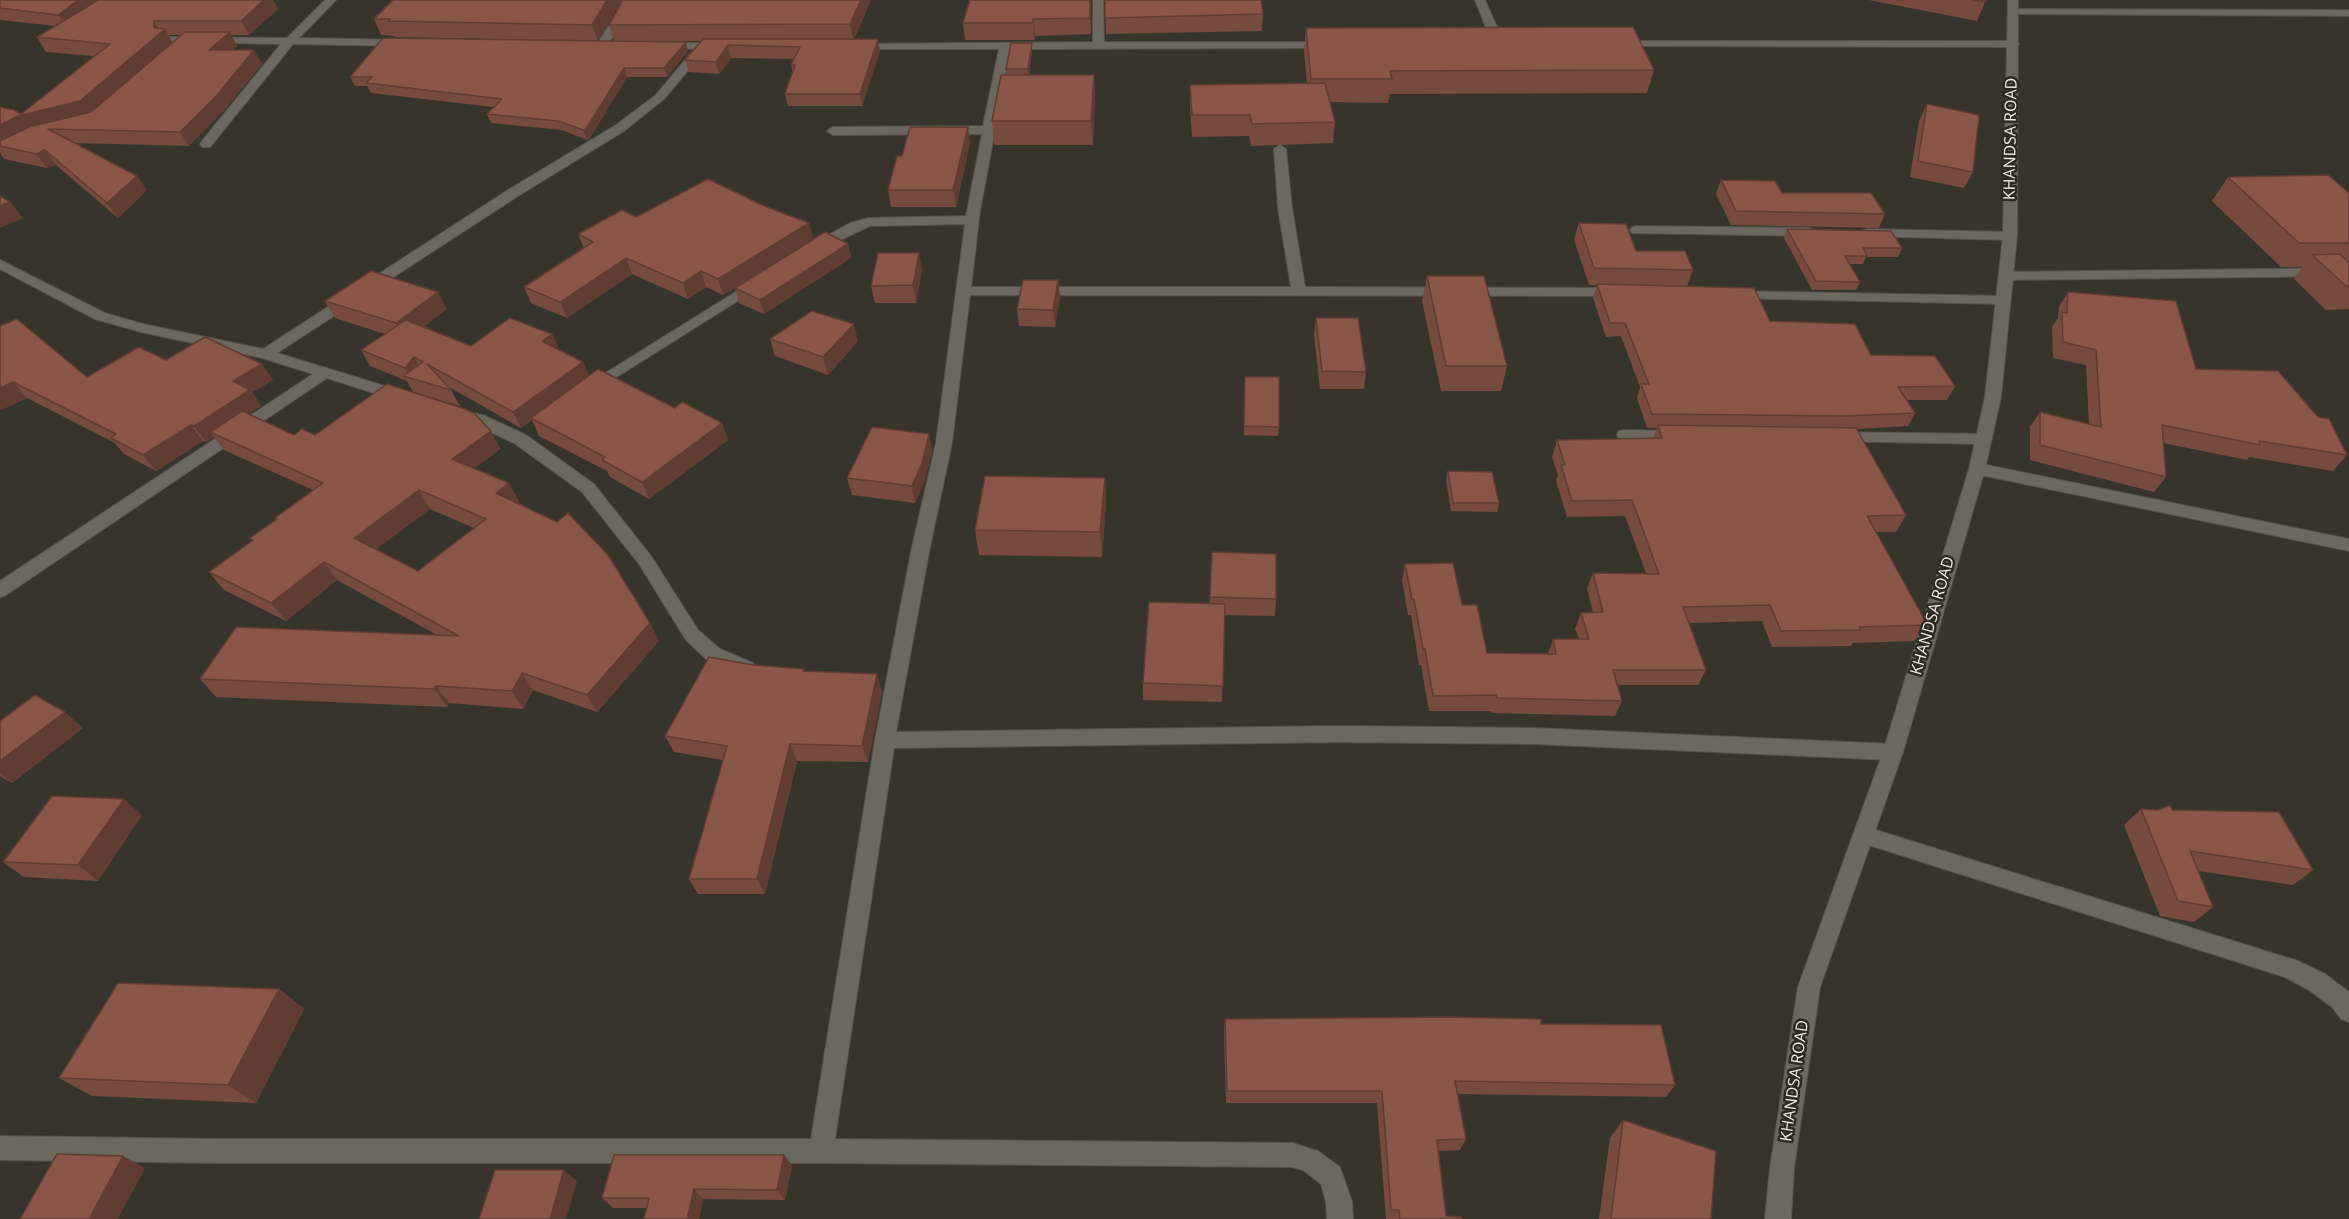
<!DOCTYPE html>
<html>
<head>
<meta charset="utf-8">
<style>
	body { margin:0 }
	canvas { display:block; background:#37342c }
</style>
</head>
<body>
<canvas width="2349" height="1219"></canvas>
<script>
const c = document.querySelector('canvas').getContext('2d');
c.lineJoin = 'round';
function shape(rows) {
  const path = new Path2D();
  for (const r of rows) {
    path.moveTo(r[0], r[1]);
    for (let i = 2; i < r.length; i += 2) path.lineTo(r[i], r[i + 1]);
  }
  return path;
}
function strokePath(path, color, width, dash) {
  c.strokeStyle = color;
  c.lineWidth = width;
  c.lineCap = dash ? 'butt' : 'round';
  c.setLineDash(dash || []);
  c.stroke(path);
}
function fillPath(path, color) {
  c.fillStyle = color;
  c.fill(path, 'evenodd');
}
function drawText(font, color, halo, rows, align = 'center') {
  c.font = font + ' "Open Sans",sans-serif';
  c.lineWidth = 5;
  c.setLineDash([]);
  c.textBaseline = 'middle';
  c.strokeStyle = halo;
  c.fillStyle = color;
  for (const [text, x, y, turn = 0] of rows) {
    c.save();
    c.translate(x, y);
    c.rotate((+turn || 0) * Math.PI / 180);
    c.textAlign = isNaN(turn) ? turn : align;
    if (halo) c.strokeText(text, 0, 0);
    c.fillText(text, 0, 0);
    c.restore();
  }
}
const minor = shape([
	[325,0,336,0,299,38,403,40,409,43,403,46,293,44,210,147,202,147,200,144,202,141,281,44,168,42,162,39,164,37,287,38,325,0],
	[625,0,635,0,606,48,598,48,596,46,625,0],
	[1093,0,1103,0,1104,42,1330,42,1336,45,1330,48,1010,49,980,211,971,287,1291,287,1278,208,1274,149,1280,145,1286,149,1292,208,1305,287,1619,288,1626,292,1619,296,970,295,952,443,930,547,896,732,1339,726,1534,728,1893,744,1900,746,1903,752,1900,758,1893,760,1534,744,1339,742,894,748,835,1139,1292,1143,1318,1151,1340,1167,1352,1202,1353,1219,1327,1219,1326,1202,1321,1184,1303,1170,1292,1167,821,1163,219,1163,0,1160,0,1136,219,1139,811,1139,875,740,912,547,936,443,965,224,870,226,817,251,812,252,805,248,850,223,869,218,966,216,982,134,833,135,827,131,833,127,983,126,999,49,856,49,852,48,852,44,1093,42,1093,0],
	[1475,0,1485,0,1505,45,1503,47,1499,48,1493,45,1475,0],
	[2013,9,2349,10,2349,16,2009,14,2008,12,2013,9],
	[1618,41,2013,41,2019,44,2013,47,1614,46,1612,44,1618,41],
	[664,43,721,43,727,46,721,49,706,49,664,99,624,131,518,196,277,353,408,393,411,397,408,401,398,401,327,378,6,595,0,597,0,581,313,374,262,358,141,332,95,319,0,269,0,260,105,313,143,324,263,349,508,190,616,125,656,95,694,49,660,48,658,46,664,43],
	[1637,226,1810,228,1817,232,1810,236,1632,233,1630,230,1632,227,1637,226],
	[1868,229,2010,232,2017,236,2010,240,1863,236,1861,233,1863,230,1868,229],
	[2349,268,2349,276,2006,280,1999,276,2006,272,2349,268],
	[758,278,765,282,763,285,596,390,591,392,583,387,758,278],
	[1733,291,2004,296,2011,300,2004,304,1728,298,1726,295,1733,291],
	[458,409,485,416,526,435,594,484,651,556,698,630,720,649,753,663,755,668,753,673,746,675,706,659,686,640,639,564,582,492,514,443,473,424,452,418,450,414,458,409],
	[1625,430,1677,431,1683,432,1685,436,1683,440,1677,441,1619,439,1617,435,1619,431,1625,430],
	[1836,432,1984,434,1990,435,1992,439,1990,443,1984,444,1830,441,1828,437,1830,433,1836,432],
	[1977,463,2349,539,2349,551,1971,473,1969,469,1971,465,1977,463],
	[1863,826,2298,961,2325,974,2349,992,2349,1022,2341,1019,2333,1008,2309,990,2285,977,1856,841,1853,835,1856,829,1863,826]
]);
const tertiary = shape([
	[2008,0,2018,0,2017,236,2001,397,1985,469,1903,752,1820,987,1794,1168,1791,1219,1765,1219,1770,1168,1798,987,1883,752,1969,469,1985,397,2003,236,2008,0]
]);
strokePath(minor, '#54524b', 2);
strokePath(tertiary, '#54524b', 2);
fillPath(minor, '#6b685f');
fillPath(tertiary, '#6b685f');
fillPath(shape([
	[2,0,273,0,278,9,249,35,231,35,237,46,232,50,262,64,225,109,189,146,75,143,147,190,118,218,56,165,47,168,4,159,0,153,0,107,21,114,94,56,46,52,37,37,55,26,0,20,0,1],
	[168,35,180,35,172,42],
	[393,0,622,0,598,41,396,37,395,36,381,35,374,19],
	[623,0,871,0,854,39,880,51,862,106,788,106,785,94,793,72,791,65,794,59,731,58,719,74,689,72,685,60,702,41,614,41,609,25],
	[1091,0,1091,34,1035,36,1034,40,965,40,963,23],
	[1105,0,1263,14,1262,31,1106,34],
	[1869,0,1986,0,1977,21],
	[1306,28,1654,70,1647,93,1390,94,1388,103,1330,102,1335,122,1333,143,1251,146,1249,136,1192,137,1190,106,1190,85,1307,84,1304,51],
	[688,51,667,77,627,77,590,138,587,140,562,130,491,123,487,114,494,107,371,93,367,86,355,86,350,77],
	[1032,51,1029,75,1094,75,1095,98,1093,145,994,145,992,121,1007,75,1006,69],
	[1927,104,1973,172,1964,188,1910,177,1919,121],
	[970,143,956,207,891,207,888,190,902,156],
	[2228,177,2349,193,2349,309,2326,310,2294,279,2303,267,2281,267,2212,201],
	[1721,180,1782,193,1885,214,1879,228,1731,225,1716,194],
	[636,217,813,238,723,295,706,287,688,299,632,274,567,318,531,303,524,287,584,248,578,234],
	[1579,223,1636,251,1693,270,1687,286,1770,321,1871,355,1955,386,1947,400,1907,400,1915,413,1908,426,1856,429,1906,515,1896,532,1876,532,1925,625,1914,641,1853,643,1851,646,1772,647,1762,621,1689,623,1706,670,1698,685,1617,685,1622,701,1615,716,1492,713,1491,711,1429,711,1421,665,1419,665,1411,615,1408,615,1402,580,1405,564,1462,605,1487,653,1548,654,1553,639,1579,639,1575,629,1581,613,1593,612,1587,589,1593,573,1646,573,1625,516,1567,517,1556,481,1558,475,1552,457,1557,440,1653,439,1657,428,1647,428,1637,398,1640,387,1621,336,1606,337,1593,298,1597,285,1589,285,1574,240],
	[1787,229,1902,248,1898,257,1866,257,1863,264,1850,264,1860,282,1856,290,1812,290,1784,238],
	[848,244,851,258,764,314,739,303,735,288],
	[922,270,916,303,875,303,871,286],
	[1427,276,1507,366,1501,391,1441,391,1422,301],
	[1058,280,1060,297,1055,327,1019,326,1017,309],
	[2068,292,2196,369,2347,455,2333,471,2249,457,2247,460,2163,443,2166,477,2154,492,2030,460,2030,427,2040,412,2089,424,2086,365,2053,358,2052,327,2058,318,2059,307],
	[325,301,447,309,423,327,471,346,552,334,559,350,589,376,728,440,649,499,610,477,607,471,539,436,532,420,521,428,449,387,460,406,413,392,407,381,370,366,361,350,385,334,335,318],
	[1316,318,1366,372,1364,389,1320,389,1314,335],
	[0,326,87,377,166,360,273,380,252,392,261,406,248,414,294,435,491,431,500,449,475,468,519,501,516,503,659,641,597,712,533,690,523,709,449,703,447,707,216,697,200,679,437,635,337,580,286,621,224,590,209,572,252,541,250,538,276,520,275,518,313,490,224,450,214,437,206,442,203,441,156,471,124,454,115,443,27,398,1,410,0,409],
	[430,509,474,528,418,571,376,549],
	[770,339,858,341,828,375,775,356],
	[1244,385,1279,427,1278,436,1244,435],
	[929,434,932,451,925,480,915,503,852,495,847,478],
	[1448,471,1499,503,1497,512,1451,511,1446,480],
	[1105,478,1106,503,1102,557,979,555,975,530],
	[1212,552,1276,599,1275,616,1224,615,1222,702,1143,700,1143,683,1210,604],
	[753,665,805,671,882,691,868,762,797,761,765,894,698,894,689,879,723,760,674,752,665,736],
	[0,721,83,728,12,783,0,776],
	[2141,809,2172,810,2313,870,2293,885,2198,871,2213,907,2194,922,2160,916,2124,825],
	[142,815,98,881,24,877,3,862],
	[279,989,304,1009,256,1103,92,1096,59,1078],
	[1225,1019,1541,1024,1675,1085,1666,1097,1457,1094,1466,1139,1460,1150,1439,1151,1446,1216,1462,1219,1386,1219,1377,1103,1226,1103,1224,1032],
	[1623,1120,1711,1219,1599,1219,1610,1138],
	[792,1165,785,1200,703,1199,699,1219,644,1219,647,1208,613,1208,602,1198]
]), '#774a3f');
fillPath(shape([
	[78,0,103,0,66,27,58,15],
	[264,0,273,0,278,9,249,35,241,21],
	[607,0,622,0,598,41,592,25],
	[861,0,871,0,853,40,850,24],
	[1090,0,1091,0,1091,34,1090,18],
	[1033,19,1035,36,1034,40,1033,23],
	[154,21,161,33,165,29,173,44,90,116,29,131,0,146,0,125,18,116,154,28],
	[230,32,237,46,217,64,209,50],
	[878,39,880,51,862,106,860,94],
	[686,42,688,51,667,77,664,68],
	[1032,43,1032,51,1028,78,1028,69],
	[728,45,731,58,719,74,716,62],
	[254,50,262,64,225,109,189,146,180,132],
	[624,68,627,77,590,138,587,140,583,130],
	[1094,75,1095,98,1093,145,1091,121],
	[968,127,970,143,956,207,953,190],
	[45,150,56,165,47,168,36,154],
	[137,176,147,190,118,218,107,203],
	[10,202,23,218,0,228,0,206],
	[809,223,813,238,723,295,718,279],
	[848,244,851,258,764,314,760,300],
	[919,253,922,270,916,303,913,285],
	[626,258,632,274,567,318,560,302],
	[701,271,706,287,688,299,683,283],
	[1058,280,1060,297,1055,327,1053,310],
	[438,292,447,309,406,340,396,323],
	[854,324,858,341,828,375,823,357],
	[552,334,559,350,542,341],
	[414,357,423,373,410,378,405,368],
	[583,362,590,378,531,418,532,420,521,428,513,412],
	[262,364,273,380,252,392,261,406,217,435,210,432,214,437,206,442,194,426,233,381],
	[13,382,27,398,1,410,0,409,0,388],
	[722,423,728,440,649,499,642,482],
	[191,425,203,441,156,471,143,455],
	[491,431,500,449,463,477,452,459],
	[929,434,932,451,925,480,915,503,912,486],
	[1105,478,1106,503,1102,557,1100,532],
	[509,483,519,501,506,511,496,493],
	[419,490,430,509,367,556,354,538],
	[324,562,337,580,286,621,271,603],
	[650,623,659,641,597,712,587,695],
	[522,673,533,690,523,709,512,691],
	[877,674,882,691,868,762,862,746],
	[436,686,449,703,447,707,434,689],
	[65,712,83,728,12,783,0,773,0,761],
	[790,744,797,761,765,894,757,879],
	[124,799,142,815,98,881,78,865],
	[279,989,304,1009,256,1103,228,1085],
	[784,1155,792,1165,785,1200,777,1190],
	[123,1156,145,1168,118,1219,89,1219],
	[564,1170,577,1181,566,1219,550,1219],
	[694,1189,703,1199,699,1219,687,1219]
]), '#613c33');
const building = shape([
	[2,0,78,0,58,15,0,8,0,1,2,0],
	[98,0,264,0,241,21,154,21,154,28,165,29,80,101,18,116,0,125,0,107,14,110,21,114,110,44,37,37,98,0],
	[393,0,607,0,592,25,388,21,390,19,374,19,393,0],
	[623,0,861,0,850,24,609,25,623,0],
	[970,0,1090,0,1090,18,1033,19,1033,23,963,23,970,0],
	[1105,0,1261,0,1263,14,1105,18,1105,0],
	[1974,0,1986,0,1986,2,1974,0],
	[1633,27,1654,70,1390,71,1392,79,1311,79,1306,28,1633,27],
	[185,32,230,32,209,50,254,50,217,95,180,132,48,129,137,176,107,203,45,150,36,154,0,146,0,141,29,127,91,112,185,32],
	[383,38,686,42,664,68,624,68,586,129,583,130,558,121,487,114,502,99,366,83,372,77,350,77,383,38],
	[703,39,878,39,860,94,785,94,795,65,791,65,800,47,728,45,716,62,685,60,703,39],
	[1011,43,1032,43,1028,69,1006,69,1011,43],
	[1001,75,1094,75,1091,121,992,121,1001,75],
	[1325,83,1335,122,1252,124,1250,115,1192,115,1190,85,1325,83],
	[1927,104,1979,115,1973,172,1918,161,1927,104],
	[910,127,968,127,953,190,888,190,897,156,902,156,910,127],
	[2328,175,2349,193,2349,243,2299,243,2228,177,2328,175],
	[708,179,762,205,809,223,718,279,701,271,683,283,626,258,560,302,524,287,593,242,578,234,622,210,636,217,708,179],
	[1721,180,1775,181,1782,193,1871,193,1885,214,1736,211,1721,180],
	[0,196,10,202,0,206,0,196],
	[1579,223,1626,224,1636,251,1685,251,1693,270,1594,268,1579,223],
	[1787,229,1891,231,1902,248,1863,248,1867,256,1845,256,1860,282,1816,281,1787,229],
	[825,232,848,244,760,300,735,288,825,232],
	[878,253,919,253,913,285,871,286,878,253],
	[2340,254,2349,263,2349,286,2346,286,2312,255,2340,254],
	[371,271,438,292,396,323,325,301,371,271],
	[1427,276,1484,276,1507,366,1446,366,1427,276],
	[1023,280,1058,280,1053,310,1017,309,1023,280],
	[1597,284,1754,288,1770,321,1855,324,1871,355,1935,356,1955,386,1898,387,1915,413,1846,416,1652,414,1641,384,1649,384,1625,323,1610,323,1597,284],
	[2068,292,2176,301,2196,369,2278,371,2318,417,2329,419,2347,455,2259,441,2260,445,2162,425,2166,477,2040,445,2040,412,2101,427,2096,350,2063,342,2062,312,2067,313,2068,292],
	[812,311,854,324,823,357,770,339,812,311],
	[510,318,552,334,542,341,583,362,513,412,427,364,451,390,403,376,423,362,414,357,405,368,361,350,406,320,471,346,510,318],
	[1316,318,1358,318,1366,372,1322,371,1316,318],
	[17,319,87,377,139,347,166,360,205,337,262,364,233,381,250,390,194,426,191,425,143,455,111,438,116,434,13,382,0,388,0,326,17,319],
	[598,369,675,408,682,402,722,423,642,482,602,460,605,457,531,418,598,369],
	[1245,377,1279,377,1279,427,1244,426,1245,377],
	[387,384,462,408,474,413,491,431,452,459,509,483,496,493,557,522,568,513,608,555,650,623,587,695,522,673,512,691,436,686,434,689,200,679,236,627,459,636,324,562,271,603,209,572,253,540,250,538,277,519,275,518,323,483,210,432,242,411,294,435,302,429,315,435,387,384],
	[419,490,486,519,418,571,354,538,419,490],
	[1658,425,1856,428,1906,515,1867,516,1926,622,1925,625,1859,627,1861,630,1781,631,1770,605,1683,607,1706,670,1613,670,1622,701,1497,698,1496,695,1433,696,1425,649,1423,649,1414,599,1412,599,1405,564,1453,563,1462,605,1477,605,1487,653,1556,654,1553,639,1589,639,1581,613,1603,612,1593,573,1659,574,1632,500,1572,501,1561,465,1565,465,1557,440,1662,438,1658,425],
	[872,427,929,434,922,463,912,486,847,478,872,427],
	[1448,471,1492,472,1499,503,1453,503,1448,471],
	[985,476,1105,478,1100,532,975,530,985,476],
	[1212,552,1276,554,1276,599,1210,597,1212,552],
	[1149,602,1225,604,1223,686,1143,683,1149,602],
	[709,657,753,665,804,669,803,671,877,674,862,746,790,744,757,879,689,879,727,746,665,736,709,657],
	[35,695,65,712,0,761,0,721,35,695],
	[52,796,124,799,78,865,3,862,52,796],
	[2170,805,2172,810,2279,812,2313,870,2190,851,2213,907,2178,901,2141,809,2158,810,2170,805],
	[118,983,279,989,228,1085,59,1078,118,983],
	[1449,1017,1541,1019,1541,1024,1661,1025,1675,1085,1455,1081,1466,1139,1437,1140,1446,1216,1461,1217,1462,1219,1400,1219,1399,1210,1391,1210,1382,1091,1227,1091,1225,1019,1449,1017],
	[1623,1120,1716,1151,1711,1219,1611,1219,1623,1120],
	[57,1154,123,1156,89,1219,20,1219,57,1154],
	[614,1155,784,1155,777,1190,694,1189,687,1219,644,1219,649,1198,602,1198,614,1155],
	[495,1170,564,1170,550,1219,479,1219,495,1170]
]);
fillPath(building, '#8a5649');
strokePath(building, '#613c33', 1.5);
drawText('16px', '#eeece7', '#2d2a22', [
	["KHANDSA ROAD",2011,139,-89],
	["KHANDSA ROAD",1933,616,-74],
	["KHANDSA ROAD",1795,1081,-82]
]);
</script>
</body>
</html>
